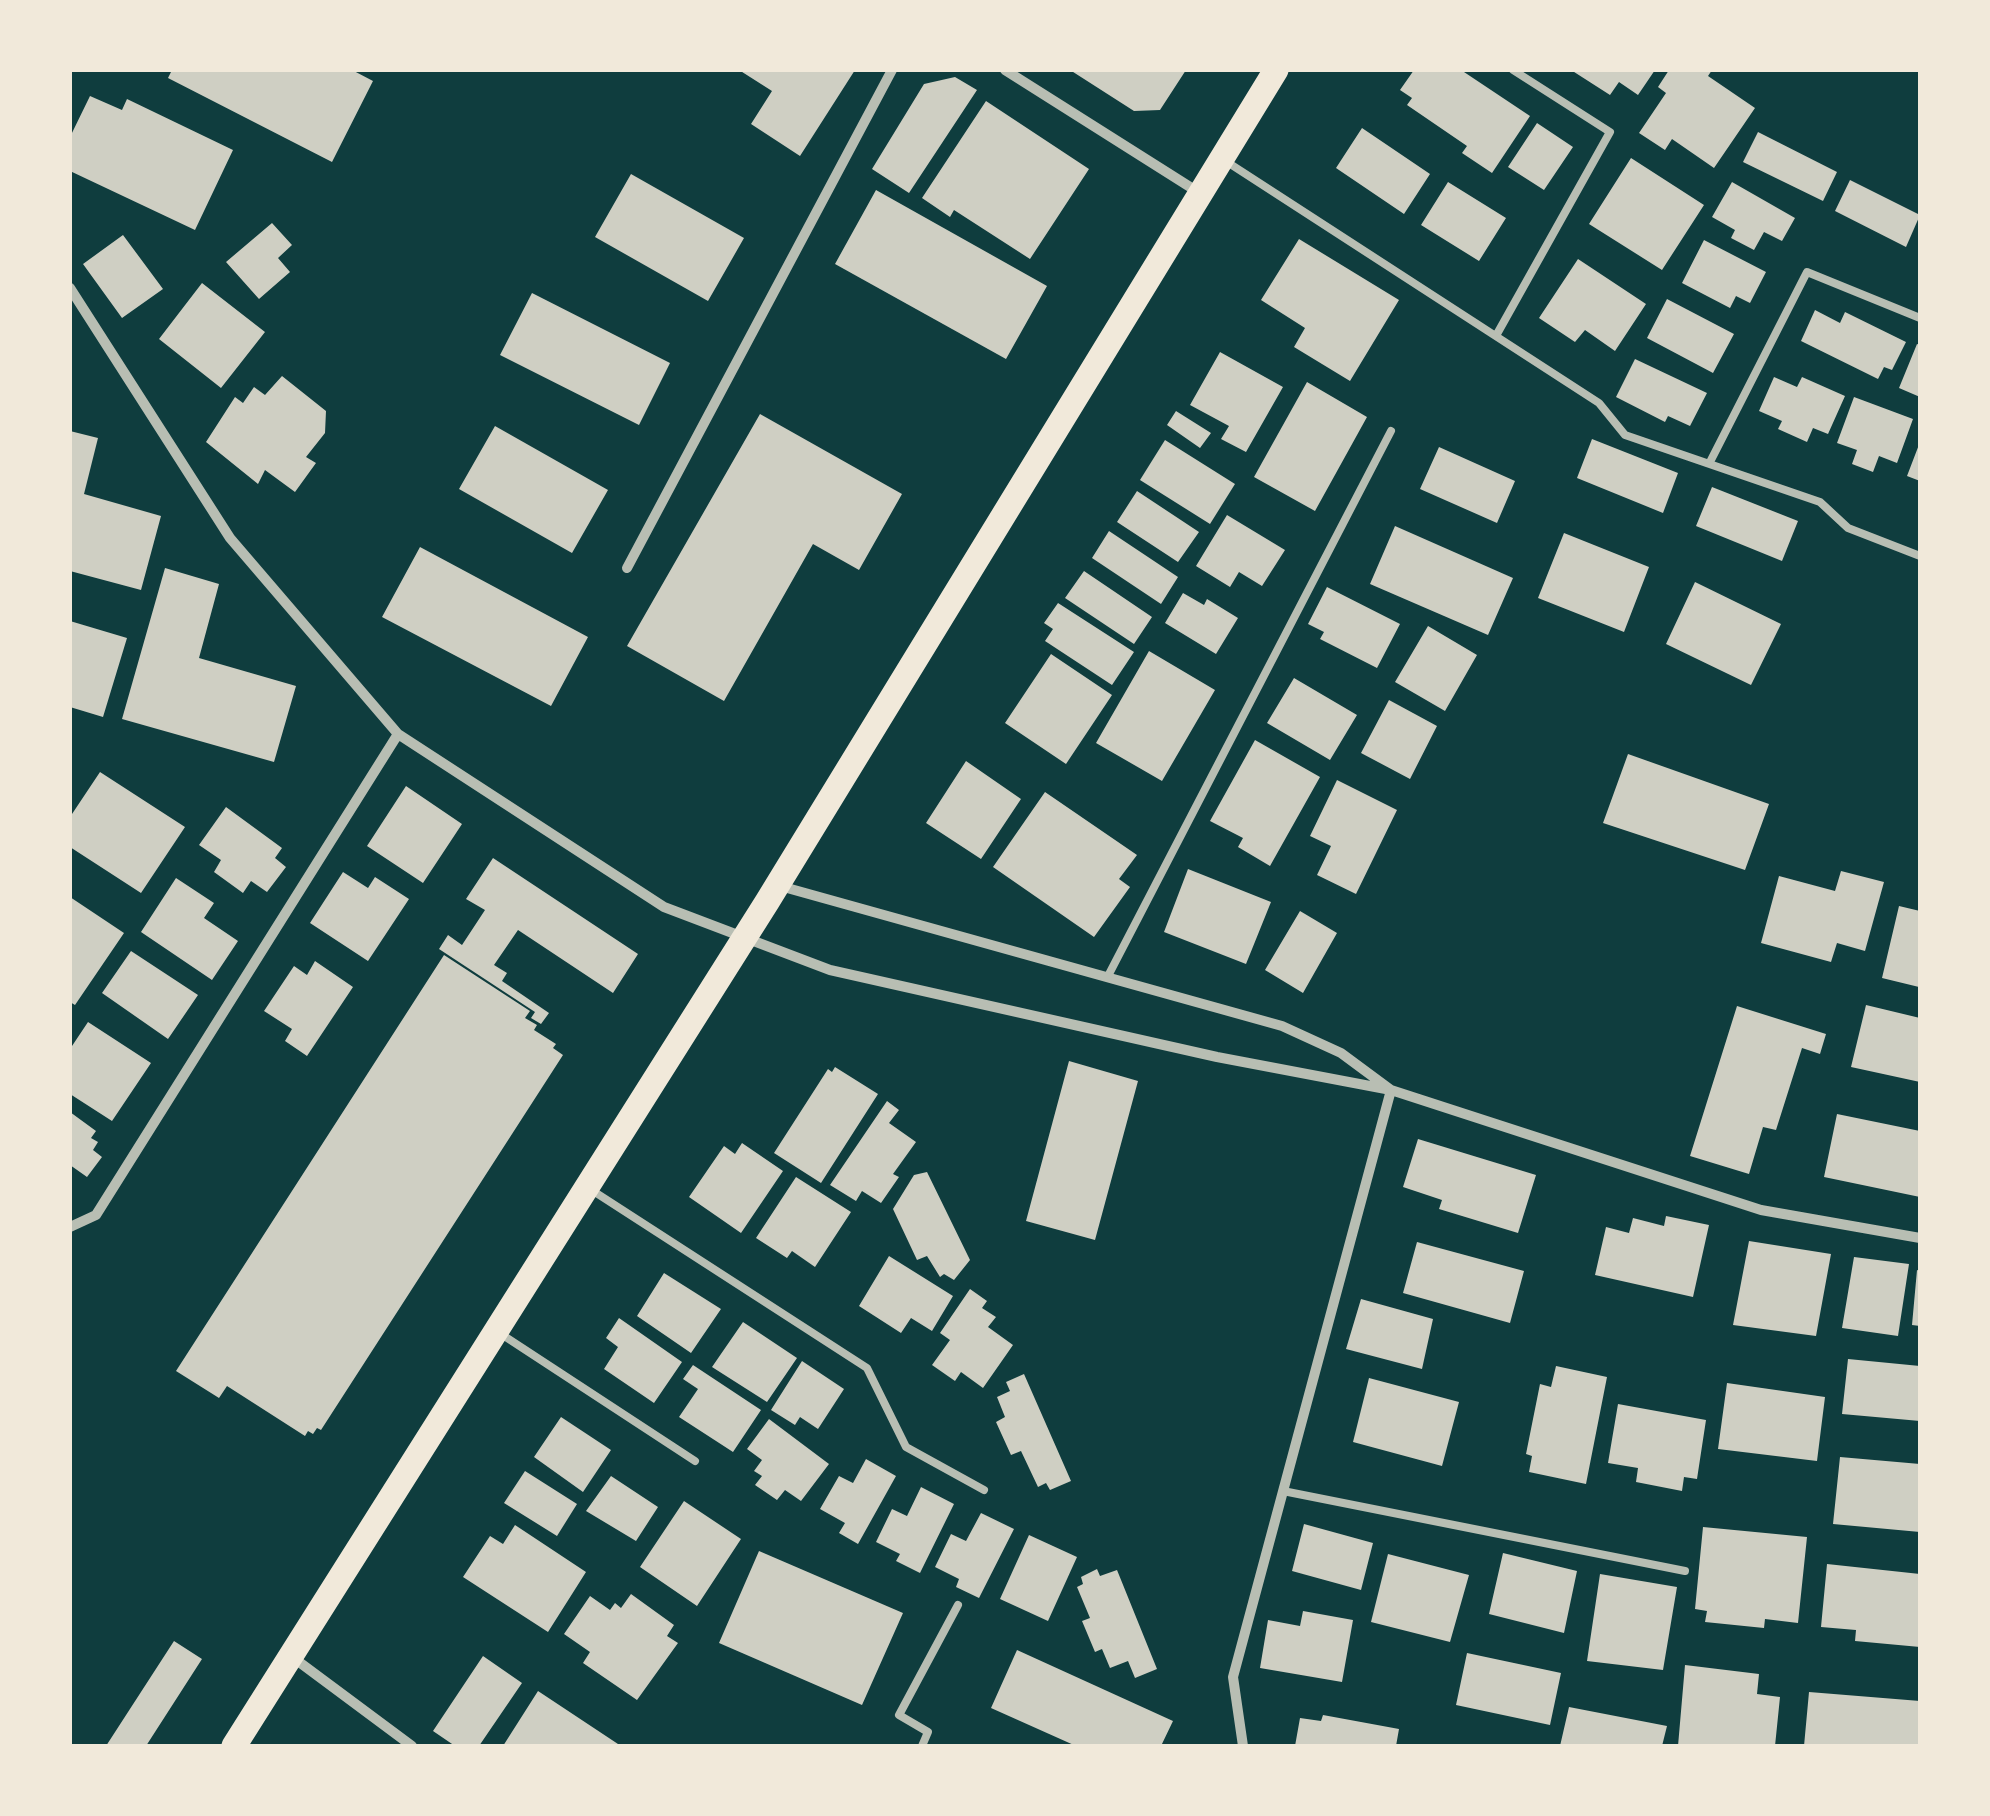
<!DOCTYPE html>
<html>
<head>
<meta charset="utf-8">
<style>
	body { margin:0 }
	#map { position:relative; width:1990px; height:1816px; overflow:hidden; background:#0f3d3e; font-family:Raleway,sans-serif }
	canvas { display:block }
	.frame { position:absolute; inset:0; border:72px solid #f1e9da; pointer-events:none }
</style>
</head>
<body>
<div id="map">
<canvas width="1990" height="1816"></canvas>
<div class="frame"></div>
</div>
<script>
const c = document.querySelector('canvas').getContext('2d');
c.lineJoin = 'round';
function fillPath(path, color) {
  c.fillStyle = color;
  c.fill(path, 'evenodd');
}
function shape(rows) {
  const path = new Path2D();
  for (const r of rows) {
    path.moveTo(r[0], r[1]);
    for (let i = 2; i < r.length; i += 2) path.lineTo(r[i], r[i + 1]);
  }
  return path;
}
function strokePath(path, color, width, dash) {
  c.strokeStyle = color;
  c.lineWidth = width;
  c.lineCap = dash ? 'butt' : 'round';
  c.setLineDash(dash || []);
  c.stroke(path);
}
fillPath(shape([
	[172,70,352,70,373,81,332,162,168,78],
	[739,70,855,70,800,156,751,124,772,91],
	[1070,70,1186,70,1160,110,1134,111],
	[1414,70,1461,70,1530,116,1492,173,1462,153,1467,146,1407,105,1412,98,1400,90],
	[1571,70,1655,70,1638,95,1619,82,1610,95],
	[1669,70,1712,70,1708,76,1755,108,1714,168,1672,139,1665,150,1639,133,1666,93,1658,87],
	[955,77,977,90,909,193,872,169,924,84],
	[90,96,122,110,127,99,233,150,195,230,70,171,70,137],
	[986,101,1089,169,1030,259,954,210,950,217,922,198],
	[1537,123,1573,147,1544,190,1508,167],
	[1362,128,1430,174,1404,214,1336,168],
	[1758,132,1837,172,1823,201,1743,162],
	[1631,158,1704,205,1662,270,1589,224],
	[631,174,744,238,708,301,595,237],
	[1850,180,1920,215,1906,247,1835,211],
	[1448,182,1506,218,1479,261,1421,225],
	[1732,182,1795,218,1782,241,1764,232,1754,250,1731,238,1735,230,1712,217],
	[876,190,1047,286,1006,359,835,264],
	[272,223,292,245,278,258,290,272,259,299,226,262],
	[123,235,163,289,122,318,83,264],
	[1299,239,1399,300,1350,381,1294,347,1305,328,1261,300],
	[1704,240,1766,272,1750,303,1736,296,1730,308,1682,283],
	[1578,259,1646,304,1615,351,1585,330,1575,342,1539,318],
	[202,283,265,332,221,388,159,339],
	[532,293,670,363,639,425,500,355],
	[1667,299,1734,334,1713,373,1647,338],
	[1815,310,1840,323,1845,312,1906,342,1892,370,1884,367,1878,379,1801,341],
	[1917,344,1920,345,1920,397,1899,388],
	[1220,352,1283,387,1246,452,1221,439,1229,426,1190,405],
	[1635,359,1707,393,1690,426,1668,416,1665,422,1616,397],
	[282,376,326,411,325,433,306,457,316,463,295,492,265,470,258,484,206,442,235,397,243,403,254,387,265,395],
	[1774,377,1797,387,1802,377,1845,396,1828,434,1813,428,1807,442,1778,429,1782,421,1759,411],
	[1307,382,1367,417,1315,511,1254,477],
	[1854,397,1913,419,1897,463,1879,456,1873,472,1852,464,1857,450,1837,443],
	[1176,411,1211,433,1200,448,1167,425],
	[760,414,902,494,859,570,813,544,724,701,627,646],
	[495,426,608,490,572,553,459,489],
	[70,431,98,438,84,494,161,516,141,590,70,571],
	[1592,439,1678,473,1663,513,1577,478],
	[1165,440,1235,484,1210,524,1140,480],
	[1920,442,1920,481,1907,476],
	[1439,447,1515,481,1497,523,1420,489],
	[1712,487,1798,521,1782,561,1696,526],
	[1137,491,1199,532,1178,562,1117,522],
	[1227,515,1285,550,1262,586,1239,572,1230,587,1196,566],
	[1395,526,1513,578,1488,635,1370,584],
	[1109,531,1178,577,1161,604,1092,558],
	[1564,533,1649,567,1624,632,1538,598],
	[420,547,588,637,551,706,382,617],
	[165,568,219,584,199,658,296,686,274,762,122,719],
	[1084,571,1152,617,1134,644,1065,598],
	[1695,582,1781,624,1751,685,1666,644],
	[1327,587,1400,624,1377,668,1320,639,1324,632,1308,624],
	[1183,593,1204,605,1207,599,1238,618,1216,654,1165,623],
	[1058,603,1134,652,1112,685,1045,641,1053,629,1044,623],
	[70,621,127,638,103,717,70,707],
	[1428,626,1477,655,1445,711,1395,682],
	[1149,651,1215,690,1162,781,1096,743],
	[1051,654,1112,695,1066,764,1005,723],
	[1294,678,1357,715,1330,760,1267,723],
	[1389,700,1437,726,1410,779,1361,753],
	[1255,740,1320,777,1270,866,1238,847,1243,838,1210,821],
	[1628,754,1769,804,1745,870,1603,823],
	[966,761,1021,799,981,859,926,823],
	[100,772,185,827,141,893,70,847,70,817],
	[1337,780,1397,810,1356,894,1317,875,1331,846,1310,836],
	[406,786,462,824,423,883,367,846],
	[1045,792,1137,855,1119,879,1130,887,1094,937,993,867],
	[226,807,282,848,275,858,286,867,267,892,251,881,243,893,214,872,221,860,199,845],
	[493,858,638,954,613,993,518,930,494,965,507,973,502,981,549,1013,541,1024,531,1018,535,1012,439,949,448,935,462,945,485,910,466,899],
	[1188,869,1271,902,1246,964,1164,932],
	[1841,871,1884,882,1865,951,1837,943,1831,962,1761,943,1779,876,1835,891],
	[343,872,368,888,375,877,409,899,368,961,310,923],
	[176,878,214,903,204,918,238,941,212,980,141,932],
	[70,897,124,933,75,1005,70,1002],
	[1899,906,1920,911,1919,987,1882,978],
	[1300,911,1337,933,1303,993,1265,970],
	[131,951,198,995,168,1039,102,993],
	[444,955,530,1011,525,1018,537,1025,534,1030,556,1044,553,1048,563,1055,321,1430,317,1428,313,1434,308,1431,305,1436,227,1386,219,1398,176,1371],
	[315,961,353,987,307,1056,285,1041,292,1029,264,1011,294,966,307,975],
	[1866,1005,1920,1018,1920,1082,1851,1067],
	[1737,1006,1826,1034,1820,1054,1802,1048,1776,1130,1763,1127,1749,1174,1690,1156],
	[88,1022,151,1063,112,1121,70,1094,70,1049],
	[1069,1061,1138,1081,1095,1240,1026,1221],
	[835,1067,878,1094,821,1183,774,1153,828,1069,832,1072],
	[887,1101,899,1110,889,1123,916,1142,893,1174,899,1177,881,1203,862,1191,856,1201,830,1185],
	[70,1112,96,1131,91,1138,98,1142,93,1150,102,1157,87,1177,70,1165],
	[1837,1114,1920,1131,1920,1197,1824,1177],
	[1418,1139,1536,1175,1518,1233,1439,1209,1442,1200,1403,1187],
	[742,1143,783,1171,741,1233,689,1197,724,1146,735,1154],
	[927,1172,970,1260,954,1280,944,1274,940,1277,927,1256,917,1260,893,1209,914,1175],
	[796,1177,851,1212,815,1267,792,1251,787,1258,756,1238],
	[1666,1216,1709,1225,1693,1297,1595,1275,1606,1227,1629,1233,1633,1218,1664,1226],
	[1749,1241,1831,1254,1816,1336,1733,1325],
	[1417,1242,1524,1271,1510,1323,1403,1293],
	[889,1256,953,1296,932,1331,911,1318,901,1333,859,1306],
	[1854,1257,1909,1264,1898,1336,1842,1328],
	[1917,1270,1920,1271,1920,1326,1912,1325],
	[664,1273,721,1309,691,1353,637,1316],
	[970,1289,987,1301,982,1308,996,1317,988,1327,1013,1345,983,1388,961,1372,955,1381,932,1365,950,1340,940,1333],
	[1361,1299,1433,1319,1422,1369,1346,1349],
	[619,1318,682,1362,654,1403,604,1369,618,1347,606,1338],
	[743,1322,797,1358,767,1402,712,1367],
	[1848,1359,1920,1366,1920,1421,1842,1414],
	[802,1361,844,1389,818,1429,800,1417,795,1425,771,1410],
	[693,1365,761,1410,733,1452,679,1417,698,1389,683,1379],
	[1556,1366,1607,1377,1586,1484,1529,1472,1532,1456,1526,1454,1540,1384,1551,1387],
	[1024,1374,1071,1481,1050,1490,1046,1483,1038,1487,1021,1451,1011,1455,996,1422,1005,1417,997,1397,1010,1391,1006,1382],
	[1369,1378,1459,1402,1442,1466,1353,1442],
	[1727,1383,1825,1397,1817,1461,1718,1449],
	[1618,1404,1706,1420,1697,1479,1684,1477,1682,1491,1636,1482,1638,1468,1608,1463],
	[561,1417,611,1450,583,1492,534,1457],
	[769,1419,829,1464,801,1501,785,1490,777,1500,755,1485,762,1476,754,1471,762,1460,747,1449],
	[1840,1457,1920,1464,1920,1532,1833,1524],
	[866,1459,896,1476,858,1544,839,1533,845,1523,820,1509,839,1476,853,1483],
	[525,1471,577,1504,557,1536,504,1503],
	[611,1476,658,1507,636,1541,586,1511],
	[921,1487,954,1504,920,1573,896,1561,900,1554,876,1542,892,1509,907,1516],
	[684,1501,741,1539,697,1606,640,1567],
	[981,1513,1014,1529,979,1598,956,1587,959,1579,935,1567,951,1534,966,1541],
	[1304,1524,1373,1543,1361,1590,1292,1571],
	[515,1525,586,1572,548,1632,463,1577,490,1536,503,1544],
	[1703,1527,1807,1537,1798,1623,1765,1619,1764,1628,1705,1622,1707,1611,1695,1609],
	[1029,1535,1077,1557,1048,1621,1000,1599],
	[759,1551,903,1613,862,1705,719,1643],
	[1503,1553,1577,1571,1564,1633,1489,1614],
	[1388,1554,1469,1575,1450,1642,1371,1622],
	[1827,1564,1920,1574,1920,1647,1855,1641,1856,1630,1821,1627],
	[1097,1569,1100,1576,1117,1570,1157,1669,1135,1678,1128,1661,1110,1668,1102,1649,1095,1652,1082,1621,1090,1618,1077,1587,1083,1584,1081,1577],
	[1600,1574,1677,1587,1663,1670,1587,1661],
	[631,1594,674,1625,667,1636,678,1643,637,1700,583,1663,590,1652,564,1634,590,1596,610,1610,615,1603,621,1608],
	[1303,1611,1353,1620,1342,1682,1260,1668,1268,1620,1300,1626],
	[174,1641,202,1659,146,1746,106,1746],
	[1017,1650,1173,1721,1161,1746,1076,1746,991,1708],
	[1467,1653,1561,1673,1550,1725,1456,1705],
	[483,1656,522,1683,479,1746,455,1746,433,1731],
	[1685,1665,1759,1674,1757,1694,1780,1697,1775,1746,1678,1746],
	[538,1691,618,1744,616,1746,503,1746],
	[1809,1692,1920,1701,1920,1746,1804,1746],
	[1569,1707,1667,1726,1662,1746,1560,1746],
	[1323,1715,1399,1729,1396,1746,1295,1746,1300,1718,1321,1721]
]), '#cfcfc3');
strokePath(shape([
	[1224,160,1599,403,1625,435,1820,502,1848,528,1920,556],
	[1497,334,1610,132,1513,70],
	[1710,462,1807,272,1920,318],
	[1108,976,1391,431],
	[590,1189,867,1368,906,1447,984,1490],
	[498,1332,695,1461],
	[1283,1491,1685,1571],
	[922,1746,928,1732,899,1715,958,1605]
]), '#b8beb3', 8);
strokePath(shape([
	[1005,70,1198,192],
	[70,288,230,538,398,734,664,907,830,970,1217,1057,1391,1090,1233,1677,1243,1746],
	[627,568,892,70],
	[780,886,1282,1026,1341,1053,1391,1090,1761,1210,1920,1238],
	[70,1227,96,1215,398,734],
	[291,1656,412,1746]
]), '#b8beb3', 10);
strokePath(shape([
	[234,1746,767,902,1276,70]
]), '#f1e9da', 25);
</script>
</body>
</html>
